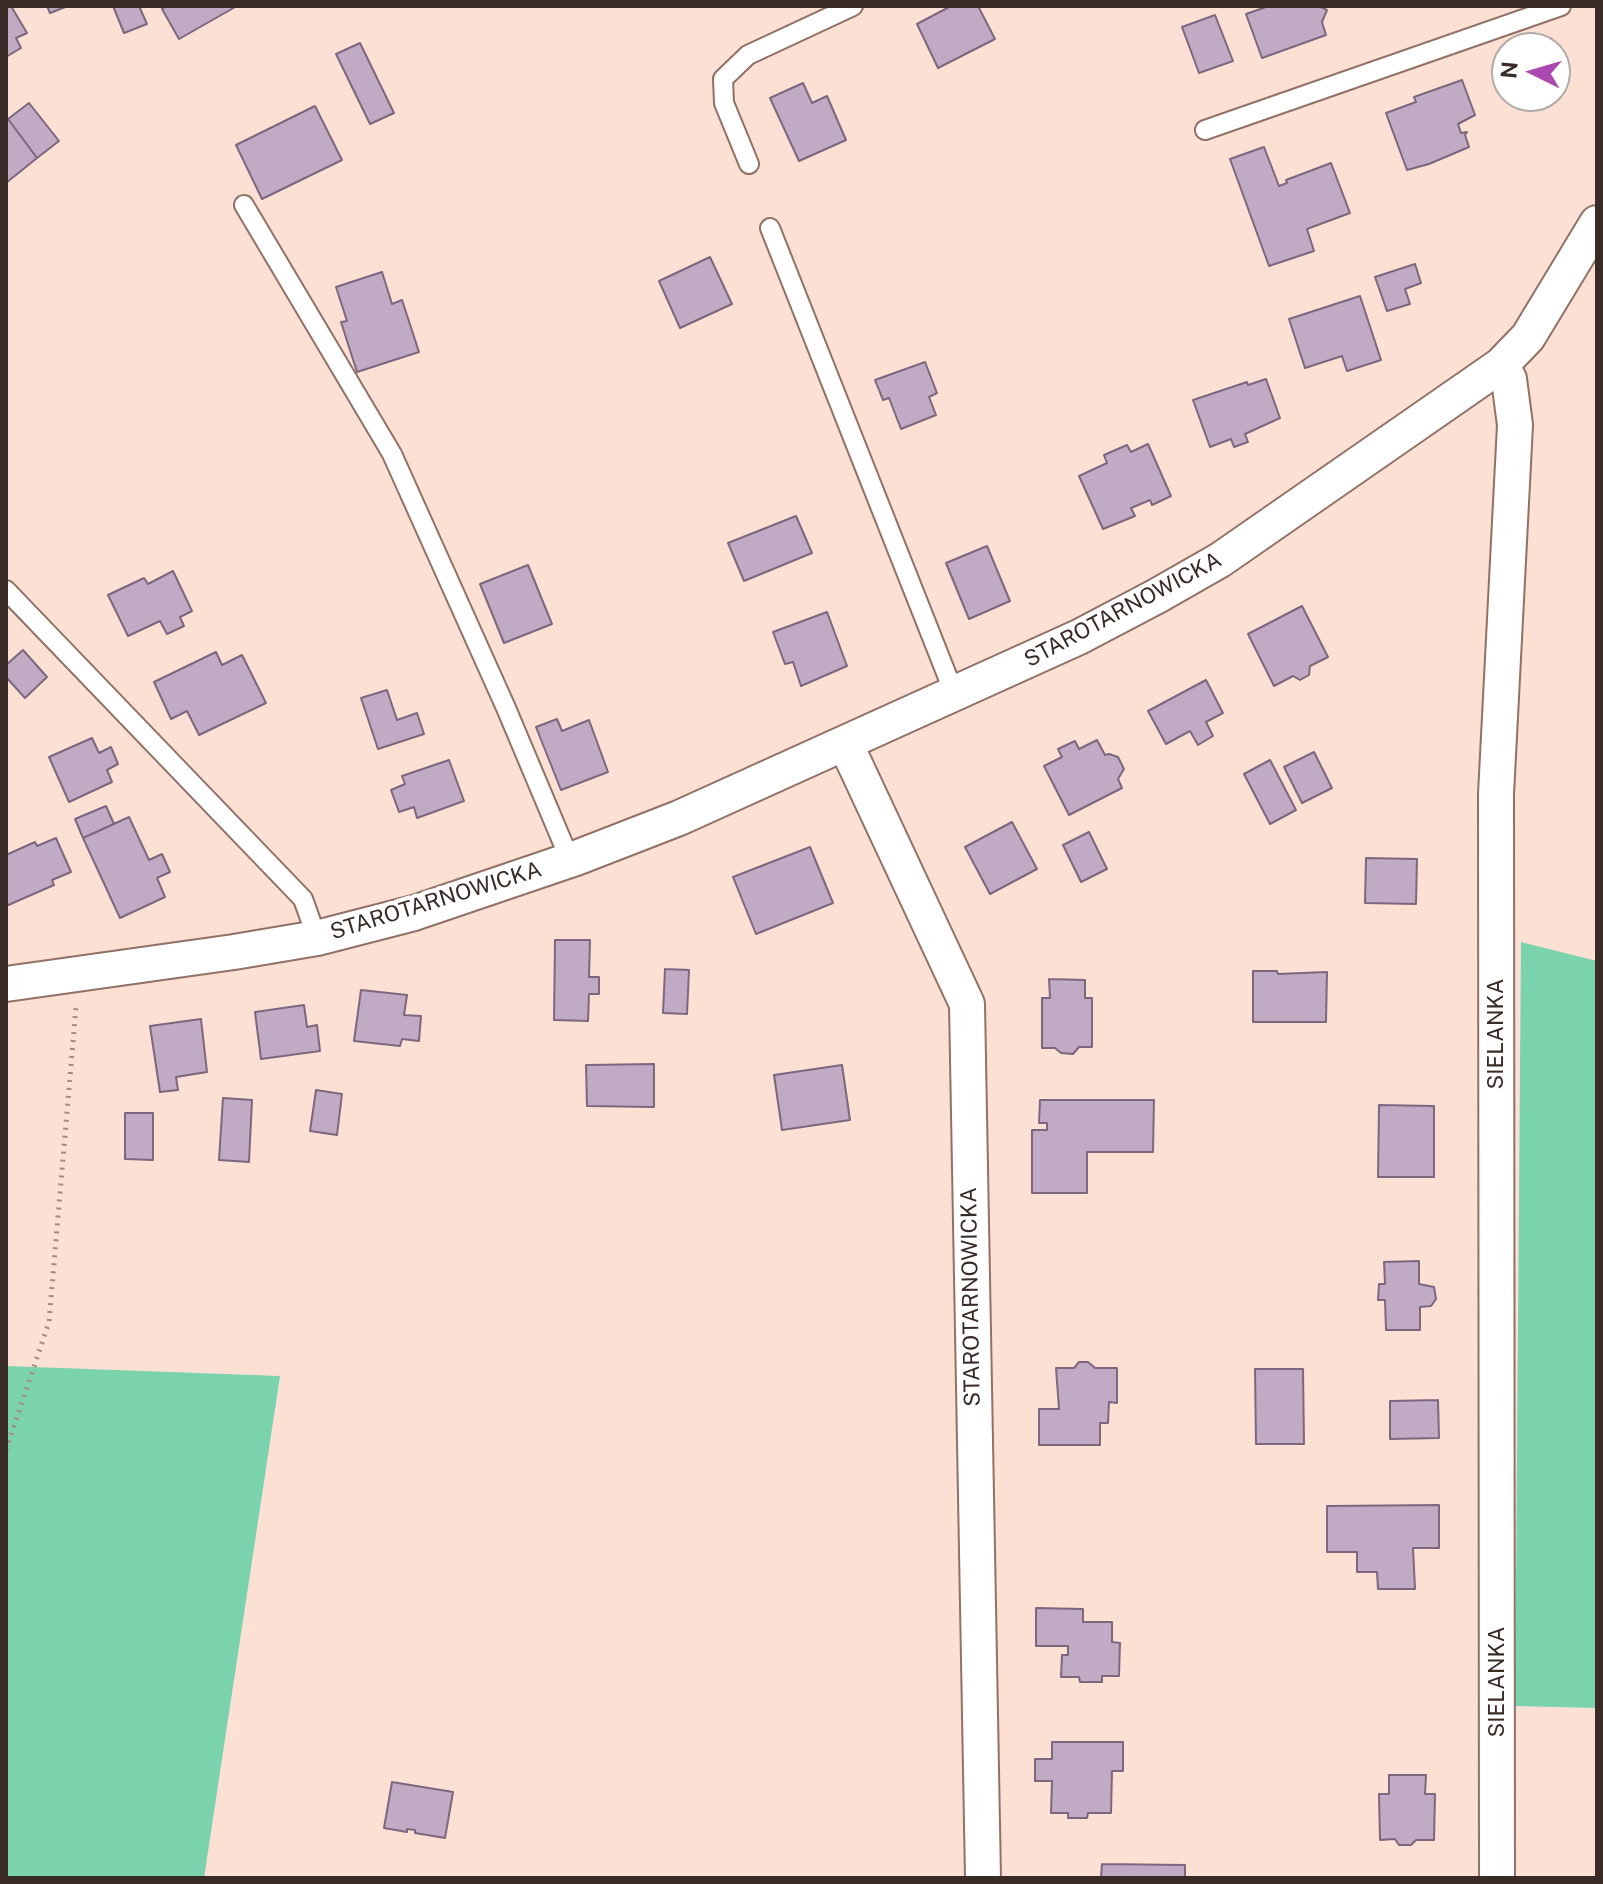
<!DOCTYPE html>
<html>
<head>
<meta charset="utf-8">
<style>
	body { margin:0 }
	#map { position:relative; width:1603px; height:1884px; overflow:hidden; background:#fce0d4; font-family:"Public Sans",sans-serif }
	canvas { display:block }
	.frame { position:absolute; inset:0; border:8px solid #392b26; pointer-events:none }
	.north { position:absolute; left:1491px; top:32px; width:80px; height:80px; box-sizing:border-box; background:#fff; border:2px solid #b0aaa8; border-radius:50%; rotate:275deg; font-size:22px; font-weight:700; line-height:32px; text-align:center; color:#392b26 }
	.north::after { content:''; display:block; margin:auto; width:28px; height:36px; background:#ac49b0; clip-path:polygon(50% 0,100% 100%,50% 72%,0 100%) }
</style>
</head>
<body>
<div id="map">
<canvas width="1603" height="1884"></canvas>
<div class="frame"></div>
<div class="north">N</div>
</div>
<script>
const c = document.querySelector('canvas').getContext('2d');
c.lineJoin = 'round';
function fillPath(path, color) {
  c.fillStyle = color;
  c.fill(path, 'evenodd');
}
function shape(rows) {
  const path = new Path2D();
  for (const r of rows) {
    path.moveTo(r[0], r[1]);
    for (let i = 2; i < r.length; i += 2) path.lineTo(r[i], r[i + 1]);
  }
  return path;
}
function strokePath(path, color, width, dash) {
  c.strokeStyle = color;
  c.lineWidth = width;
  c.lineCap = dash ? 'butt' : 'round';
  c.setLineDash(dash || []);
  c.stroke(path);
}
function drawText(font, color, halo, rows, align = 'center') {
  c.font = font + ' "Public Sans",sans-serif';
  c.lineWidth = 8;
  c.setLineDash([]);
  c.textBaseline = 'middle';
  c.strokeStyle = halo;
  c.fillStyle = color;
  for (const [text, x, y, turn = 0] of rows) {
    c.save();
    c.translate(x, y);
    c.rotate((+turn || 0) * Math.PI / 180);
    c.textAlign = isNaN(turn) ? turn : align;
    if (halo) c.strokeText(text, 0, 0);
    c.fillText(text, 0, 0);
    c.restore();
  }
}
fillPath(shape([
	[1521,942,1597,961,1597,1708,1515,1706],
	[6,1366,280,1376,204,1878,6,1878]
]), '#7bd3ad');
const building = shape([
	[6,6,11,6,27,33,16,38,21,48,6,57,6,6],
	[47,6,68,6,50,13,47,6],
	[113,6,139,6,147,24,124,33,113,6],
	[167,6,237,6,179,39,162,9,167,6],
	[951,6,978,6,995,39,938,68,917,24,951,6],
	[1269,6,1319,6,1327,10,1322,22,1326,35,1262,58,1246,14,1269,6],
	[1215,15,1233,61,1199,73,1182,27,1215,15],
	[360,43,394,113,370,124,336,54,360,43],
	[1462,80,1475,115,1458,124,1461,133,1467,132,1465,135,1469,147,1429,164,1407,170,1386,113,1416,102,1414,97,1462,80],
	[803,83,812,103,827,96,846,140,799,161,770,98,803,83],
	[29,103,59,141,37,158,8,119,29,103],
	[315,106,342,160,262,199,236,145,315,106],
	[8,119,37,158,6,183,6,121,8,119],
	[1264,147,1279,186,1287,183,1286,180,1331,163,1350,213,1307,229,1314,251,1269,266,1230,159,1264,147],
	[710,257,732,304,680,328,659,281,710,257],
	[1415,264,1421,283,1405,289,1410,304,1387,311,1375,277,1415,264],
	[382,272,392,304,402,300,419,352,357,372,341,322,347,321,336,287,382,272],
	[1360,296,1381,360,1347,371,1342,356,1305,368,1289,319,1360,296],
	[925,362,937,393,929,397,936,415,901,429,889,398,883,400,875,380,925,362],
	[1266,379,1280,418,1245,434,1248,442,1234,447,1231,439,1210,447,1193,400,1247,382,1248,385,1266,379],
	[1148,444,1171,496,1152,505,1150,500,1131,508,1135,516,1103,529,1079,476,1107,463,1104,455,1127,445,1131,452,1148,444],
	[796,516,812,553,744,581,728,543,796,516],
	[987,546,1010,601,969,619,946,563,987,546],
	[528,565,552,624,504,643,480,584,528,565],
	[173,571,192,611,180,617,184,626,167,634,160,621,128,636,108,595,144,578,148,584,173,571],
	[1302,606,1328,657,1310,666,1309,675,1300,680,1293,676,1274,686,1248,634,1302,606],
	[827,612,847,666,801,686,793,662,785,664,773,632,827,612],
	[23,650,47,677,25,698,6,677,6,665,23,650],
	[216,652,222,665,242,655,266,703,199,735,187,711,171,719,154,682,216,652],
	[1206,680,1223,713,1206,722,1213,736,1198,745,1190,731,1166,744,1148,711,1206,680],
	[387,690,397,720,417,713,424,734,378,749,361,698,387,690],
	[557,719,562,731,589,720,608,772,561,790,536,727,557,719],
	[92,738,99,753,111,747,118,764,107,770,112,782,69,802,49,757,92,738],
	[1097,740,1105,755,1109,754,1118,757,1124,769,1118,779,1122,788,1069,815,1044,766,1062,757,1058,749,1075,741,1079,749,1097,740],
	[1314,752,1332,788,1302,803,1284,767,1314,752],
	[449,760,464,801,417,818,414,807,399,812,391,790,405,784,402,776,449,760],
	[1270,760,1296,810,1270,824,1244,774,1270,760],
	[106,806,114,824,83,838,75,819,106,806],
	[129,817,149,860,162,854,170,872,157,878,165,897,120,918,83,838,129,817],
	[1012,822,1037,869,990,894,965,847,1012,822],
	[1089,832,1107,869,1081,882,1063,845,1089,832],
	[56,838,71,872,52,880,54,885,6,906,6,855,35,842,37,846,56,838],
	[810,847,833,903,756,934,733,877,810,847],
	[1366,858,1417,859,1416,904,1365,903,1366,858],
	[555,940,590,940,589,977,599,977,599,994,589,994,588,1021,554,1020,555,940],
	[665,969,689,970,687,1014,663,1013,665,969],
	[1253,971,1277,971,1278,974,1327,972,1326,1022,1253,1022,1253,971],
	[1049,979,1085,980,1085,998,1092,998,1092,1047,1079,1047,1073,1054,1061,1053,1055,1048,1042,1048,1042,998,1050,998,1049,979],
	[361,990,407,995,404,1015,421,1016,419,1041,402,1039,400,1046,354,1041,361,990],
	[304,1005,307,1027,317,1025,320,1051,261,1059,255,1012,304,1005],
	[201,1019,207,1072,176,1077,178,1090,160,1092,150,1026,201,1019],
	[654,1064,654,1107,587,1106,586,1065,654,1064],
	[842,1065,850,1120,782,1130,774,1075,842,1065],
	[316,1090,342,1094,337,1135,310,1131,316,1090],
	[223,1098,252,1100,249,1162,219,1160,223,1098],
	[1040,1100,1154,1100,1153,1152,1087,1152,1087,1193,1032,1193,1032,1130,1047,1130,1047,1123,1039,1123,1040,1100],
	[1379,1105,1434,1106,1434,1177,1378,1177,1379,1105],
	[125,1113,153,1113,153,1160,125,1159,125,1113],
	[1419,1261,1419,1284,1434,1287,1436,1299,1431,1306,1420,1307,1420,1330,1386,1330,1385,1300,1378,1300,1379,1284,1385,1284,1384,1262,1419,1261],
	[1079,1362,1088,1362,1095,1368,1117,1368,1117,1403,1109,1402,1108,1423,1100,1423,1100,1445,1039,1445,1039,1409,1059,1409,1056,1368,1074,1368,1079,1362],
	[1255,1369,1303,1369,1304,1444,1256,1444,1255,1369],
	[1438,1400,1439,1438,1390,1439,1390,1401,1438,1400],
	[1439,1505,1439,1548,1413,1548,1415,1589,1378,1589,1377,1572,1357,1572,1357,1552,1327,1552,1327,1506,1439,1505],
	[1036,1608,1083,1609,1083,1622,1112,1622,1112,1642,1120,1643,1119,1676,1102,1676,1102,1682,1080,1682,1079,1677,1061,1677,1062,1655,1068,1655,1068,1646,1036,1646,1036,1608],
	[1052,1742,1123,1742,1123,1771,1112,1771,1111,1813,1088,1813,1087,1818,1068,1818,1068,1813,1051,1813,1052,1781,1035,1781,1035,1759,1052,1759,1052,1742],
	[1389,1775,1426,1775,1425,1794,1435,1794,1434,1840,1416,1840,1411,1845,1399,1845,1395,1839,1380,1840,1379,1794,1389,1794,1389,1775],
	[392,1782,453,1792,445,1838,415,1833,415,1830,407,1829,407,1832,384,1828,392,1782],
	[1102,1864,1185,1865,1185,1878,1101,1878,1102,1864]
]);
fillPath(building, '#c1aac4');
strokePath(building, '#7c677f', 2);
const lane = shape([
	[1205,130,1561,6],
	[749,164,724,103,723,79,748,55,853,6],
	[244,205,392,454,506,708,570,860],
	[770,228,954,693],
	[6,590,303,899,317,938]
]);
const street = shape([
	[845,743,967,1004,983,1878],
	[6,984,234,952,317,938,414,913,576,858,679,818,1079,637,1157,596,1220,560,1501,365,1528,337,1597,223],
	[1497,1878,1496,794,1515,425,1509,379,1501,365]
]);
strokePath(lane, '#917165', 22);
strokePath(street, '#917165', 38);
strokePath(shape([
	[6,1450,49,1322,76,1007]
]), '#a18c83', 5, [2, 6]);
strokePath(lane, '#fff', 18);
strokePath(street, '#fff', 34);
drawText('22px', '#392b26', '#fff', [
	["STAROTARNOWICKA",1123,610,-28],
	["STAROTARNOWICKA",436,901,-17],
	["SIELANKA",1496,1034,-90],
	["STAROTARNOWICKA",971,1297,-91],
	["SIELANKA",1497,1682,-90]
]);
</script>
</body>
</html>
